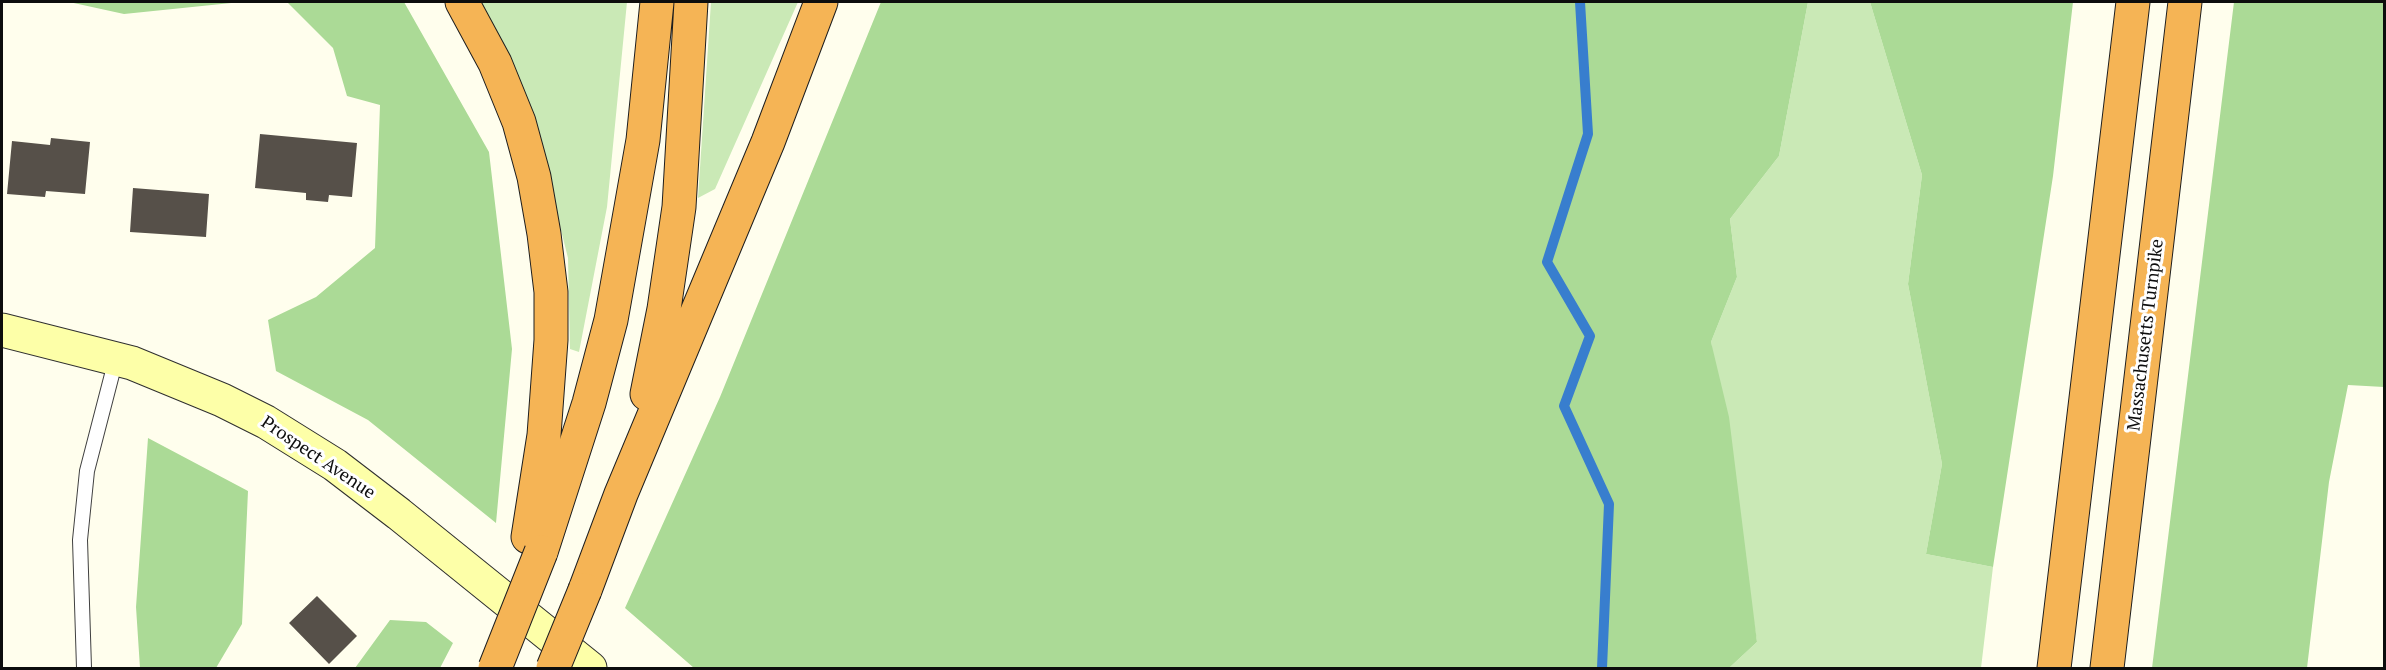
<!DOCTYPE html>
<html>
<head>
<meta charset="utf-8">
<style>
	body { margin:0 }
	#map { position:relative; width:2386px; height:670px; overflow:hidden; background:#fffeed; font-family:"PT Serif",serif }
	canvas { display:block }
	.frame { position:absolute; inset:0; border:3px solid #0d0d0d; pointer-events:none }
</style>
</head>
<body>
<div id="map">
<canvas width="2386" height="670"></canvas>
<div class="frame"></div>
</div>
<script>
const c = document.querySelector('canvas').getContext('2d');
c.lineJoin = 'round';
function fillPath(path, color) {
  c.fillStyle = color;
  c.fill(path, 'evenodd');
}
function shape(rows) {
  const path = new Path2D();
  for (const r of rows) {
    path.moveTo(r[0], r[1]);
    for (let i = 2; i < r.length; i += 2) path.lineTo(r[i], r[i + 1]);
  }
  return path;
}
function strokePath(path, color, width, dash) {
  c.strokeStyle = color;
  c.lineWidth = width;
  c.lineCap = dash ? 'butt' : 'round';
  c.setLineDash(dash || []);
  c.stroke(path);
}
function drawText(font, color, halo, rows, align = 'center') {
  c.font = font + ' "PT Serif",serif';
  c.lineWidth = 6;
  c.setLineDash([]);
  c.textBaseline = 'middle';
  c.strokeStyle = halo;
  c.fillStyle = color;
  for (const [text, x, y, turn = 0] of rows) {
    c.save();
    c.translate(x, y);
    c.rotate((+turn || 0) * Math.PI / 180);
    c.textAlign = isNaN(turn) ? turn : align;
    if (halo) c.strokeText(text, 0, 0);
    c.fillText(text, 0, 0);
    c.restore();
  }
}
fillPath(shape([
	[480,2,627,2,607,207,579,352,570,349,568,258,529,103],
	[711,2,798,2,715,189,698,198],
	[1808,2,1870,2,1922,175,1908,284,1942,464,1926,554,1993,567,1981,668,1729,668,1757,642,1711,342,1737,277,1730,219,1779,156]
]), '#cae9b6');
fillPath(shape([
	[69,2,241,2,124,14],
	[287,2,404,2,489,152,512,349,496,523,368,420,276,371,268,320,316,297,375,248,380,105,347,96,333,48],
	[881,2,1808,2,1779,156,1730,219,1737,277,1711,342,1729,417,1757,642,1729,668,694,668,625,608,720,397],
	[1870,2,2073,2,2053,176,1993,567,1926,554,1942,464,1908,284,1922,175],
	[2234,2,2384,2,2384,387,2348,385,2329,482,2307,668,2152,668],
	[148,438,248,491,242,624,216,668,140,668,136,607],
	[390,620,426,622,453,643,440,668,355,668]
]), '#abda96');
strokePath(shape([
	[1580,2,1588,134,1547,262,1590,336,1564,406,1609,504,1602,668]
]), '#387ece', 10);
fillPath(shape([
	[260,134,357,143,352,197,329,195,328,202,306,200,306,193,255,188],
	[51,138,90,142,85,194,46,191,45,197,7,194,12,141,50,145],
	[133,188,209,194,206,237,130,232],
	[317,596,357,636,329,664,289,623]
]), '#565049');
const lane = shape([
	[84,668,80,540,87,471,116,359]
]);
const secondary = shape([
	[2,330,132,363,222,400,266,422,335,465,399,514,590,668]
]);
const highway = shape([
	[462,2,495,63,519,122,534,177,544,234,551,292,551,340,544,435,528,537],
	[647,394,664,309,679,207,691,2],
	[541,552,589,403,611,320,643,140,657,2],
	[585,590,621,494,768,142,821,2],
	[2054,668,2133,2],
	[2107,668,2185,2]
]);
strokePath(lane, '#404040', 16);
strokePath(secondary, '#2f2f2f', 35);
strokePath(highway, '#1e1e1e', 35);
strokePath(lane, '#fff', 14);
strokePath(secondary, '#fdffa8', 33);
strokePath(highway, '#f5b455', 33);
const highwayBridge = shape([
	[495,668,541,552],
	[553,668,585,590]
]);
strokePath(highwayBridge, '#1e1e1e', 35, []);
strokePath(highwayBridge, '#f5b455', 33);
drawText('18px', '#0d0d0d', '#fff', [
	["Massachusetts Turnpike",2146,335,-83],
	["Prospect Avenue",318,458,34]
]);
</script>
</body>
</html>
